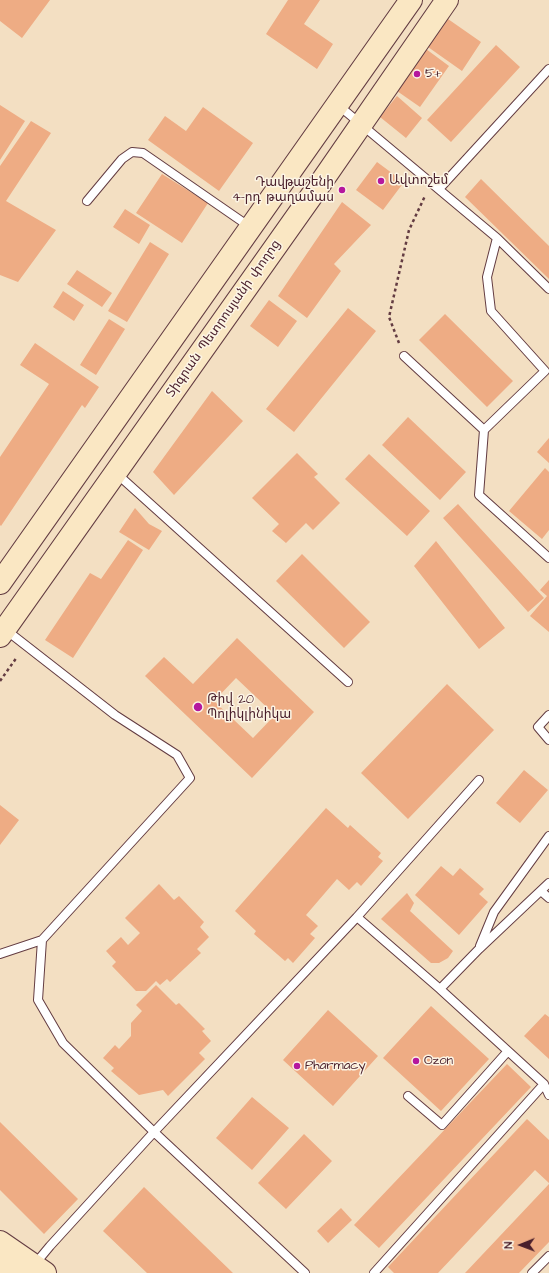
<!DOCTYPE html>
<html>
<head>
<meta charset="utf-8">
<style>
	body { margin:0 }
	#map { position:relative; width:549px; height:1273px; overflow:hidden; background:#f3dfc2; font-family:"Architects Daughter",sans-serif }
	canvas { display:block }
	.north { position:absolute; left:501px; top:1225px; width:40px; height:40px; -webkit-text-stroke:3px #fcf5e5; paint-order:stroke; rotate:269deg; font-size:11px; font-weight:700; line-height:16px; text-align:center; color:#4a1f2b }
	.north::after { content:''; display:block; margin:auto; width:14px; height:18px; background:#4a1f2b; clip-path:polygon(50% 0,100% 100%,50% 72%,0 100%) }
</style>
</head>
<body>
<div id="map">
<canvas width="549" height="1273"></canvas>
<div class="north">N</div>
</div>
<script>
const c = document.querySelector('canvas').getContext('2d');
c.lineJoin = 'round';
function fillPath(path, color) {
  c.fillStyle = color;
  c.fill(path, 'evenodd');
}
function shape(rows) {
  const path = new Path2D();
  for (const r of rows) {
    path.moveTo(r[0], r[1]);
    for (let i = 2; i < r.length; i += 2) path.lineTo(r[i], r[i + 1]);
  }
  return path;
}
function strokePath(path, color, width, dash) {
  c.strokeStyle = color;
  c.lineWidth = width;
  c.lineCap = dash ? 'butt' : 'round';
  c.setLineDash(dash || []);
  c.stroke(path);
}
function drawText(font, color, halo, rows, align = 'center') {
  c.font = font + ' "Architects Daughter","Noto Sans Armenian",sans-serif';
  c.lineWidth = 3;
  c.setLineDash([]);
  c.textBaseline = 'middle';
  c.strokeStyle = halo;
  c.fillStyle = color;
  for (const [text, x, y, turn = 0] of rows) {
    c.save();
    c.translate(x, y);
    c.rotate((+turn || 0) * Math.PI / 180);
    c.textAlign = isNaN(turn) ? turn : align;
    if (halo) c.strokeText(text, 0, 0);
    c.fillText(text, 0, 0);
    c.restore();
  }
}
fillPath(shape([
	[0,0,50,0,22,38,0,21],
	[288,0,320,0,304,24,333,44,317,69,266,34],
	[448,19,481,42,462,71,428,47],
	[496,45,520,67,451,142,427,120],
	[426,49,449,66,420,107,397,91],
	[397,96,422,118,406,138,380,117],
	[0,105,25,121,0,160],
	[203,107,253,143,219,191,148,140,165,116,186,131],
	[31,121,51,133,6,201,56,230,18,282,0,275,0,166],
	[377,162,404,182,383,210,356,190],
	[162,174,208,203,182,243,136,213],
	[481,179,549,246,549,279,465,197],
	[342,202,371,225,334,264,341,271,307,318,278,296],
	[125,209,150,225,139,244,113,227],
	[150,242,169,254,127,322,108,311],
	[77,270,112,293,102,307,67,284],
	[63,291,84,305,74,321,53,307],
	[269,300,297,321,278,347,250,326],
	[348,308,376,331,294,432,266,409],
	[445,314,513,381,487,407,419,340],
	[109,319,125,329,96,375,80,365],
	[35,343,99,387,85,408,82,405,1,526,0,525,0,457,49,384,20,365],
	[212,391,243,421,174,495,153,472],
	[408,417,466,472,440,500,382,445],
	[549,438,549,463,537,452],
	[297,453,318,474,314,477,340,503,313,530,306,523,286,543,272,531,279,524,252,498],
	[369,454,430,511,407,536,345,479],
	[545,468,549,472,549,530,542,539,509,511],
	[458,504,544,598,528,612,443,518],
	[135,508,149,524,162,531,149,550,119,532],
	[128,540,143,550,73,658,45,640,90,573,101,579],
	[436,541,505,628,479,649,414,566],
	[302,554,370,622,344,648,276,581],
	[549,580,549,632,530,616,547,596,540,590],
	[237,638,314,712,252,778,145,676,164,657,193,684],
	[236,678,275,715,253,738,214,701],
	[447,684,494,730,408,819,361,773],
	[524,770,548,790,520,823,496,803],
	[0,805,19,820,0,845],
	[326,808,348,828,350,825,381,853,378,857,383,861,361,886,357,882,349,890,337,879,306,915,318,926,310,934,315,938,293,963,288,958,285,961,254,934,256,931,235,911],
	[441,866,453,876,460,868,484,889,479,894,488,902,459,935,415,895],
	[159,884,174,900,179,896,204,922,200,927,209,937,197,949,201,953,170,982,167,979,160,985,156,981,146,991,136,991,112,966,116,962,106,951,121,937,128,945,140,933,125,918],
	[407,893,414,903,410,911,453,951,448,958,439,963,431,963,381,919],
	[156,985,176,1005,179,1003,205,1029,202,1031,211,1041,199,1053,205,1059,168,1096,163,1090,139,1095,111,1071,114,1068,103,1058,115,1045,119,1049,131,1036,131,1023,142,1011,136,1005],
	[431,1006,489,1059,441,1111,383,1058],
	[328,1010,378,1056,333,1106,283,1060],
	[545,1014,549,1017,549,1059,524,1036],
	[507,1064,531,1087,379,1248,354,1225],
	[252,1097,289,1128,252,1170,216,1138],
	[527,1119,549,1140,549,1183,535,1170,438,1273,394,1273,388,1267],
	[0,1122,78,1199,44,1234,0,1190],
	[304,1134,332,1161,286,1209,258,1183],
	[549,1184,549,1242,519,1273,465,1273],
	[144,1187,176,1218,233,1273,147,1273,103,1231],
	[341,1208,352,1220,328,1243,317,1231]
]), '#eeac84');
const lane = shape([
	[338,105,497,238],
	[439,189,549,69],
	[87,201,122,159,132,152,143,153,250,227],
	[549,289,497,238,487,277,491,311,545,371,484,430,479,495,549,558],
	[404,356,484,430],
	[116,473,348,682],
	[6,630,115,715,177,755,190,778,42,940,38,1000,63,1043,154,1132,305,1273],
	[549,715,538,727,549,740],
	[541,891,549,898],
	[357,917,479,780],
	[480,946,494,912,549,836],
	[0,954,42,940],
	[440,989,544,1084,549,1095],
	[408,1096,442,1125,508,1051],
	[35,1264,50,1246,154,1132,357,917,440,989,479,949,549,883],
	[374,1273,544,1084],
	[532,1273,549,1256]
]);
const secondary = shape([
	[0,583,411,0],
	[0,636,322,181,447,0],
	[0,1242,45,1273],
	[0,1261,17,1273]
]);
strokePath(lane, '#633c42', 10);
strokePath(secondary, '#633c42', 24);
strokePath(shape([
	[399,343,389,317,409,230,425,196],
	[0,681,17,657]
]), '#633c42', 2.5, [3, 3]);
strokePath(lane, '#fff', 8);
strokePath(secondary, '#fae7c3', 22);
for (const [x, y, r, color] of [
	[417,74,4,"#b5179e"],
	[381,181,4,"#b5179e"],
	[342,190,4,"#b5179e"],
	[198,707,5,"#b5179e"],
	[416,1061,4,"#b5179e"],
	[297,1066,4,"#b5179e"]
]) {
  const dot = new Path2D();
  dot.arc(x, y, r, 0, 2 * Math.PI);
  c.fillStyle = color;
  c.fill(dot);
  strokePath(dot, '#fcf5e5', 1.5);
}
drawText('13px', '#4a1f2b', '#fcf5e5', [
	["5+",425,74],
	["Ավտոշեմ",389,181],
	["Դավթաշենի",334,183,"right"],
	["4-րդ թաղամաս",334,198,"right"],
	["Թիվ 20",207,700],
	["Պոլիկլինիկա",207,715],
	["Ozon",424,1061],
	["Pharmacy",305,1066]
], 'left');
drawText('13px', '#4a1f2b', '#fcf5e5', [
	["Տիգրան Պետրոսյանի փողոց",224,319,-55]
]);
</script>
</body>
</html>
